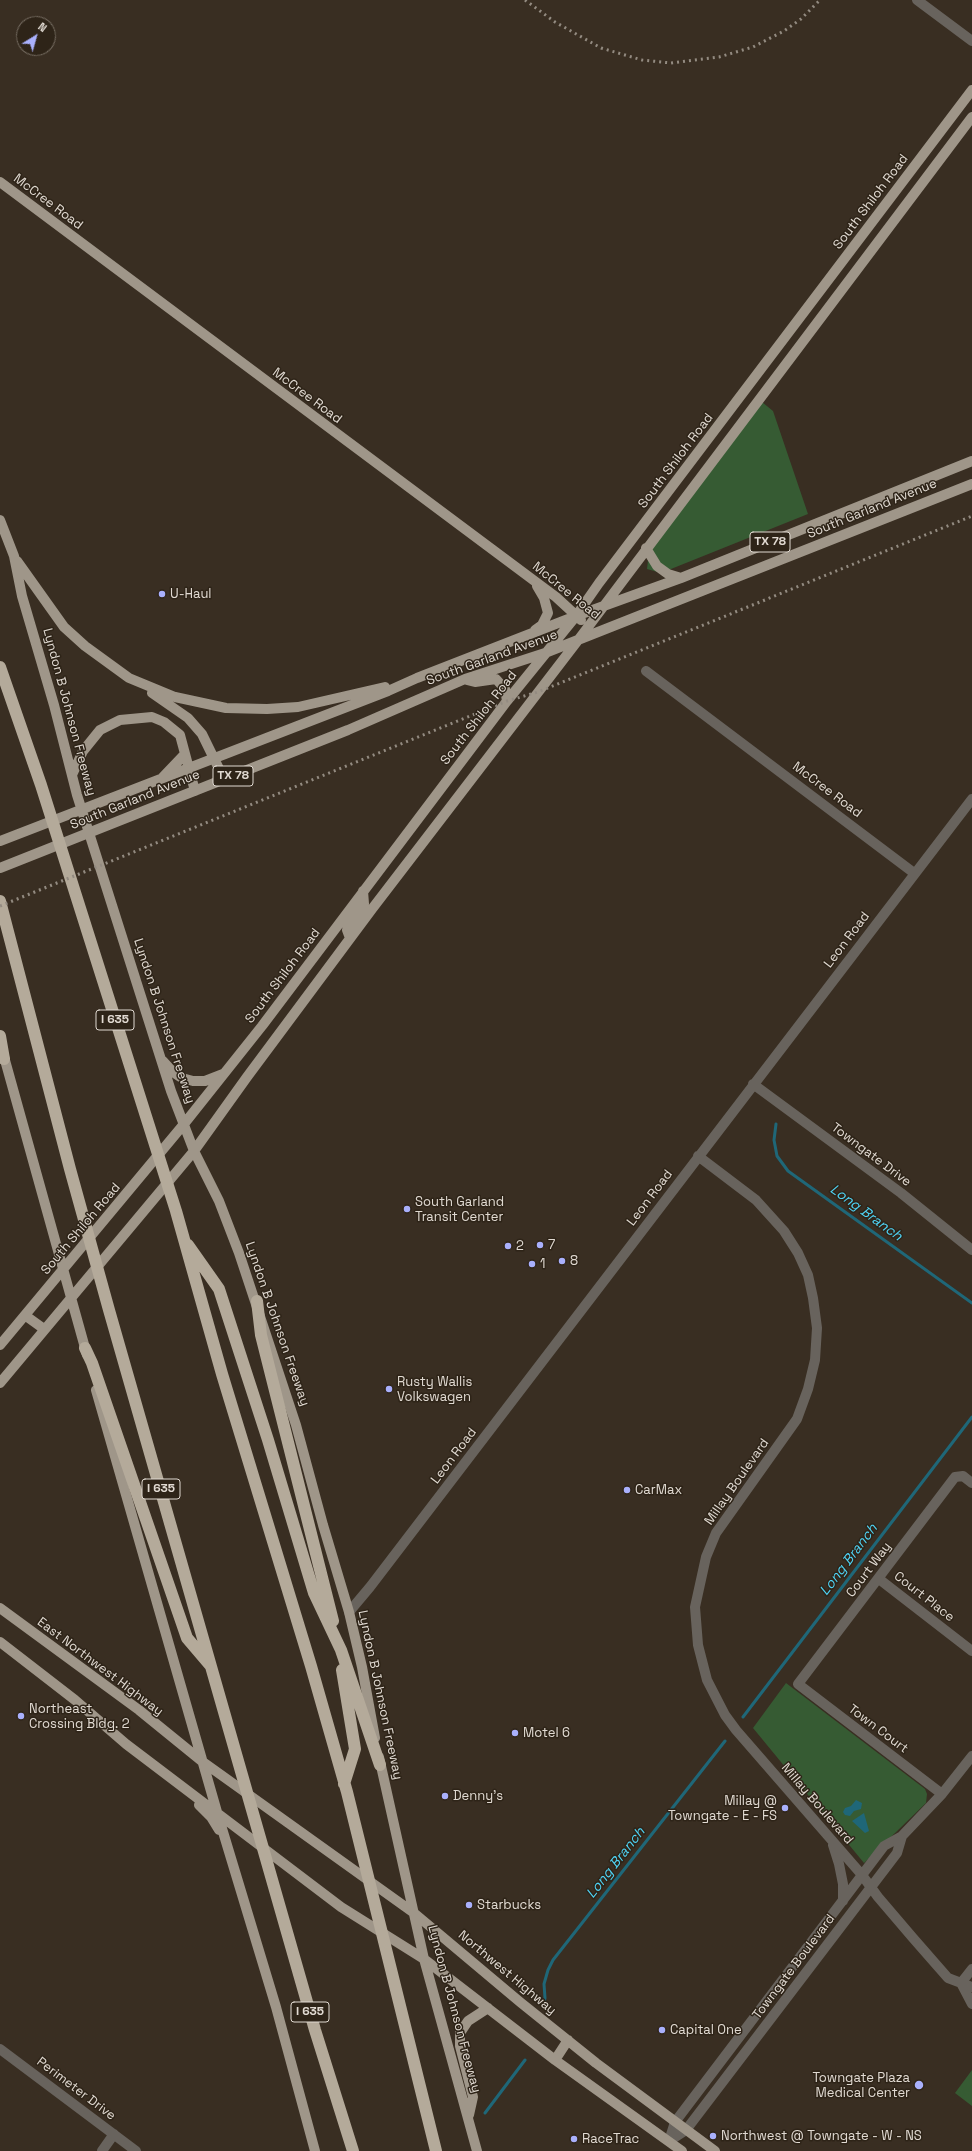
<!DOCTYPE html>
<html>
<head>
<meta charset="utf-8">
<style>
	body { margin:0 }
	#map { position:relative; width:972px; height:2151px; overflow:hidden; background:#392e22; font-family:"Space Grotesk",sans-serif }
	canvas { display:block }
	.north { position:absolute; left:16px; top:16px; width:40px; height:40px; box-sizing:border-box; background:#2e2418; border:1px solid #766d62; border-radius:50%; rotate:37deg; font-size:11px; font-weight:700; line-height:16px; text-align:center; color:#e1dad2 }
	.north::after { content:''; display:block; margin:auto; width:14px; height:18px; background:#a9b0fc; clip-path:polygon(50% 0,100% 100%,50% 72%,0 100%) }
</style>
</head>
<body>
<div id="map">
<canvas width="972" height="2151"></canvas>
<div class="north">N</div>
</div>
<script>
const c = document.querySelector('canvas').getContext('2d');
c.lineJoin = 'round';
function fillPath(path, color) {
  c.fillStyle = color;
  c.fill(path, 'evenodd');
}
function shape(rows) {
  const path = new Path2D();
  for (const r of rows) {
    path.moveTo(r[0], r[1]);
    for (let i = 2; i < r.length; i += 2) path.lineTo(r[i], r[i + 1]);
  }
  return path;
}
function strokePath(path, color, width, dash) {
  c.strokeStyle = color;
  c.lineWidth = width;
  c.lineCap = dash ? 'butt' : 'round';
  c.setLineDash(dash || []);
  c.stroke(path);
}
function drawText(font, color, halo, rows, align = 'center') {
  c.font = font + ' "Space Grotesk",sans-serif';
  c.lineWidth = 3;
  c.setLineDash([]);
  c.textBaseline = 'middle';
  c.strokeStyle = halo;
  c.fillStyle = color;
  for (const [text, x, y, turn = 0] of rows) {
    c.save();
    c.translate(x, y);
    c.rotate((+turn || 0) * Math.PI / 180);
    c.textAlign = isNaN(turn) ? turn : align;
    if (halo) c.strokeText(text, 0, 0);
    c.fillText(text, 0, 0);
    c.restore();
  }
}
fillPath(shape([
	[762,402,773,411,808,514,661,573,647,569,649,552],
	[786,1683,925,1789,927,1794,926,1803,864,1863,753,1728],
	[972,2070,972,2106,955,2093]
]), '#365b33');
fillPath(shape([
	[856,1800,862,1803,861,1809,854,1811,850,1816,845,1815,843,1812,845,1808,851,1806],
	[864,1813,869,1831,865,1833,852,1821]
]), '#1f6778');
strokePath(shape([
	[776,1124,774,1140,777,1156,788,1171,972,1303],
	[743,1717,972,1417],
	[543,2007,545,1998,544,1984,548,1970,553,1960,725,1741],
	[485,2113,525,2060]
]), '#1f6778', 3);
strokePath(shape([
	[917,0,972,41],
	[646,671,914,873],
	[753,1084,901,1193,972,1250],
	[698,1156,756,1200,784,1231,798,1253,808,1275,813,1298,817,1328,815,1360,808,1389,797,1419,716,1533,706,1557,695,1607,698,1645,707,1680,725,1715,736,1730,862,1875,878,1897,913,1938,948,1978,972,1987],
	[879,1579,972,1651],
	[349,1612,370,1587,972,799],
	[942,1794,798,1684,955,1477,963,1476,972,1483],
	[833,1845,839,1864,843,1884,843,1901],
	[961,1983,972,2004],
	[961,1983,972,1969],
	[0,2049,136,2151],
	[669,2141,675,2122,884,1846,902,1836,942,1794,972,1756],
	[669,2141,686,2130,897,1853,902,1836],
	[102,2151,114,2134]
]), '#68635d', 10);
strokePath(shape([
	[0,182,556,597,581,620],
	[0,520,14,556,22,596,54,705,77,795,171,1091,194,1151,219,1201,239,1253,296,1425,323,1525,349,1612,362,1667,375,1738],
	[646,548,657,566,668,574,681,578],
	[17,561,64,627,85,646,129,678,175,697,226,708,267,709,298,707,385,687],
	[535,630,542,625,548,613,544,598,537,586],
	[467,680,475,682,496,679,505,689,507,701],
	[152,693,188,718,202,734,224,779],
	[72,775,83,751,100,730,120,720,152,717,164,722,180,735,195,791],
	[163,777,184,755],
	[0,841,388,691,417,678,576,616,681,578,972,461],
	[0,868,348,730,465,679,545,653,972,484],
	[350,938,347,930,349,924,364,904,363,891],
	[3,1053,87,1355],
	[163,1061,173,1072,182,1078,193,1081,205,1081,223,1074],
	[26,1316,44,1329],
	[0,1345,184,1124,262,1026,507,701,576,616,599,583,972,90],
	[0,1383,194,1151,247,1077,372,909,579,639,972,117],
	[96,1390,217,1812,276,2007,315,2151],
	[0,1608,139,1710,203,1762,414,1913,520,2002,596,2063,715,2151],
	[0,1642,75,1700,126,1744,341,1907,424,1959,555,2060,682,2151],
	[379,1757,424,1959,477,2151],
	[199,1805,211,1817,219,1830],
	[555,2060,568,2040],
	[469,2115,473,2097,460,2046,460,2033,468,2021,488,2008]
]), '#9f9689', 10);
strokePath(shape([
	[0,667,41,785,176,1211,222,1374,311,1666,347,1792,436,2151],
	[0,901,70,1169,109,1310,315,2030,353,2151],
	[0,1036,4,1059],
	[188,1245,219,1289,268,1440,314,1593,341,1650,380,1765],
	[257,1301,261,1335,333,1621],
	[85,1348,92,1363,187,1638,210,1665],
	[342,1670,355,1749,344,1784]
]), '#b4aa9a', 12);
strokePath(shape([
	[525,0,555,22,601,48,642,60,671,63,719,57,753,47,784,31,801,19,820,0],
	[0,906,507,701,538,692,972,516]
]), '#938b81', 3, [2, 4]);
for (const [x, y, r, color] of [
	[162,594,4,"#a9b0fc"],
	[407,1209,4,"#a9b0fc"],
	[540,1245,4,"#a9b0fc"],
	[508,1246,4,"#a9b0fc"],
	[562,1261,4,"#a9b0fc"],
	[532,1264,4,"#a9b0fc"],
	[389,1389,4,"#a9b0fc"],
	[627,1490,4,"#a9b0fc"],
	[21,1716,4,"#a9b0fc"],
	[515,1733,4,"#a9b0fc"],
	[445,1796,4,"#a9b0fc"],
	[785,1808,4,"#a9b0fc"],
	[469,1905,4,"#a9b0fc"],
	[662,2030,4,"#a9b0fc"],
	[919,2085,5,"#a9b0fc"],
	[713,2136,4,"#a9b0fc"],
	[574,2139,4,"#a9b0fc"]
]) {
  const dot = new Path2D();
  dot.arc(x, y, r, 0, 2 * Math.PI);
  c.fillStyle = color;
  c.fill(dot);
  strokePath(dot, '#2e2418', 1.5);
}
for (const [x, y, w] of [
	[770,542,40],
	[233,776,40],
	[115,1020,38],
	[161,1489,38],
	[310,2012,38]
]) {
  const box = new Path2D();
  box.roundRect(x - w / 2, y - 10, w, 20, 3);
  c.fillStyle = '#2e2418';
  c.fill(box);
  strokePath(box, '#e1dad2', 1);
}
drawText('bold 12px', '#e1dad2', null, [
	["TX 78",770,542],
	["TX 78",233,776],
	["I 635",115,1020],
	["I 635",161,1489],
	["I 635",310,2012]
]);
drawText('13px', '#e1dad2', '#2e2418', [
	["McCree Road",48,202,37],
	["South Shiloh Road",871,202,-53],
	["McCree Road",307,396,37],
	["South Shiloh Road",676,461,-53],
	["South Garland Avenue",872,509,-22],
	["McCree Road",566,591,39],
	["South Garland Avenue",492,658,-20],
	["Lyndon B Johnson Freeway",69,712,75],
	["South Shiloh Road",479,718,-52],
	["McCree Road",827,790,37],
	["South Garland Avenue",135,800,-22],
	["Leon Road",847,940,-53],
	["South Shiloh Road",283,976,-53],
	["Lyndon B Johnson Freeway",164,1021,72],
	["Towngate Drive",871,1155,37],
	["Leon Road",650,1198,-53],
	["South Shiloh Road",81,1229,-50],
	["Lyndon B Johnson Freeway",277,1324,71],
	["Leon Road",454,1456,-53],
	["Millay Boulevard",737,1482,-55],
	["Court Way",869,1570,-53],
	["Court Place",924,1597,38],
	["East Northwest Highway",100,1667,37],
	["Lyndon B Johnson Freeway",380,1695,78],
	["Town Court",878,1729,37],
	["Millay Boulevard",817,1804,49],
	["Towngate Boulevard",794,1967,-53],
	["Northwest Highway",507,1973,40],
	["Lyndon B Johnson Freeway",454,2009,75],
	["Perimeter Drive",76,2089,37]
]);
drawText('13px', '#e1dad2', '#2e2418', [
	["U-Haul",170,594],
	["South Garland",415,1202],
	["Transit Center",415,1217],
	["7",548,1245],
	["2",516,1246],
	["8",570,1261],
	["1",540,1264],
	["Rusty Wallis",397,1382],
	["Volkswagen",397,1397],
	["CarMax",635,1490],
	["Northeast",29,1709],
	["Crossing Bldg. 2",29,1724],
	["Motel 6",523,1733],
	["Denny's",453,1796],
	["Millay @",777,1801,"right"],
	["Towngate - E - FS",777,1816,"right"],
	["Starbucks",477,1905],
	["Capital One",670,2030],
	["Towngate Plaza",910,2078,"right"],
	["Medical Center",910,2093,"right"],
	["Northwest @ Towngate - W - NS",721,2136],
	["RaceTrac",582,2139]
], 'left');
drawText('italic 14px', '#4fd4f6', '#2e2418', [
	["Long Branch",866,1213,36],
	["Long Branch",849,1560,-53],
	["Long Branch",616,1863,-52]
]);
</script>
</body>
</html>
